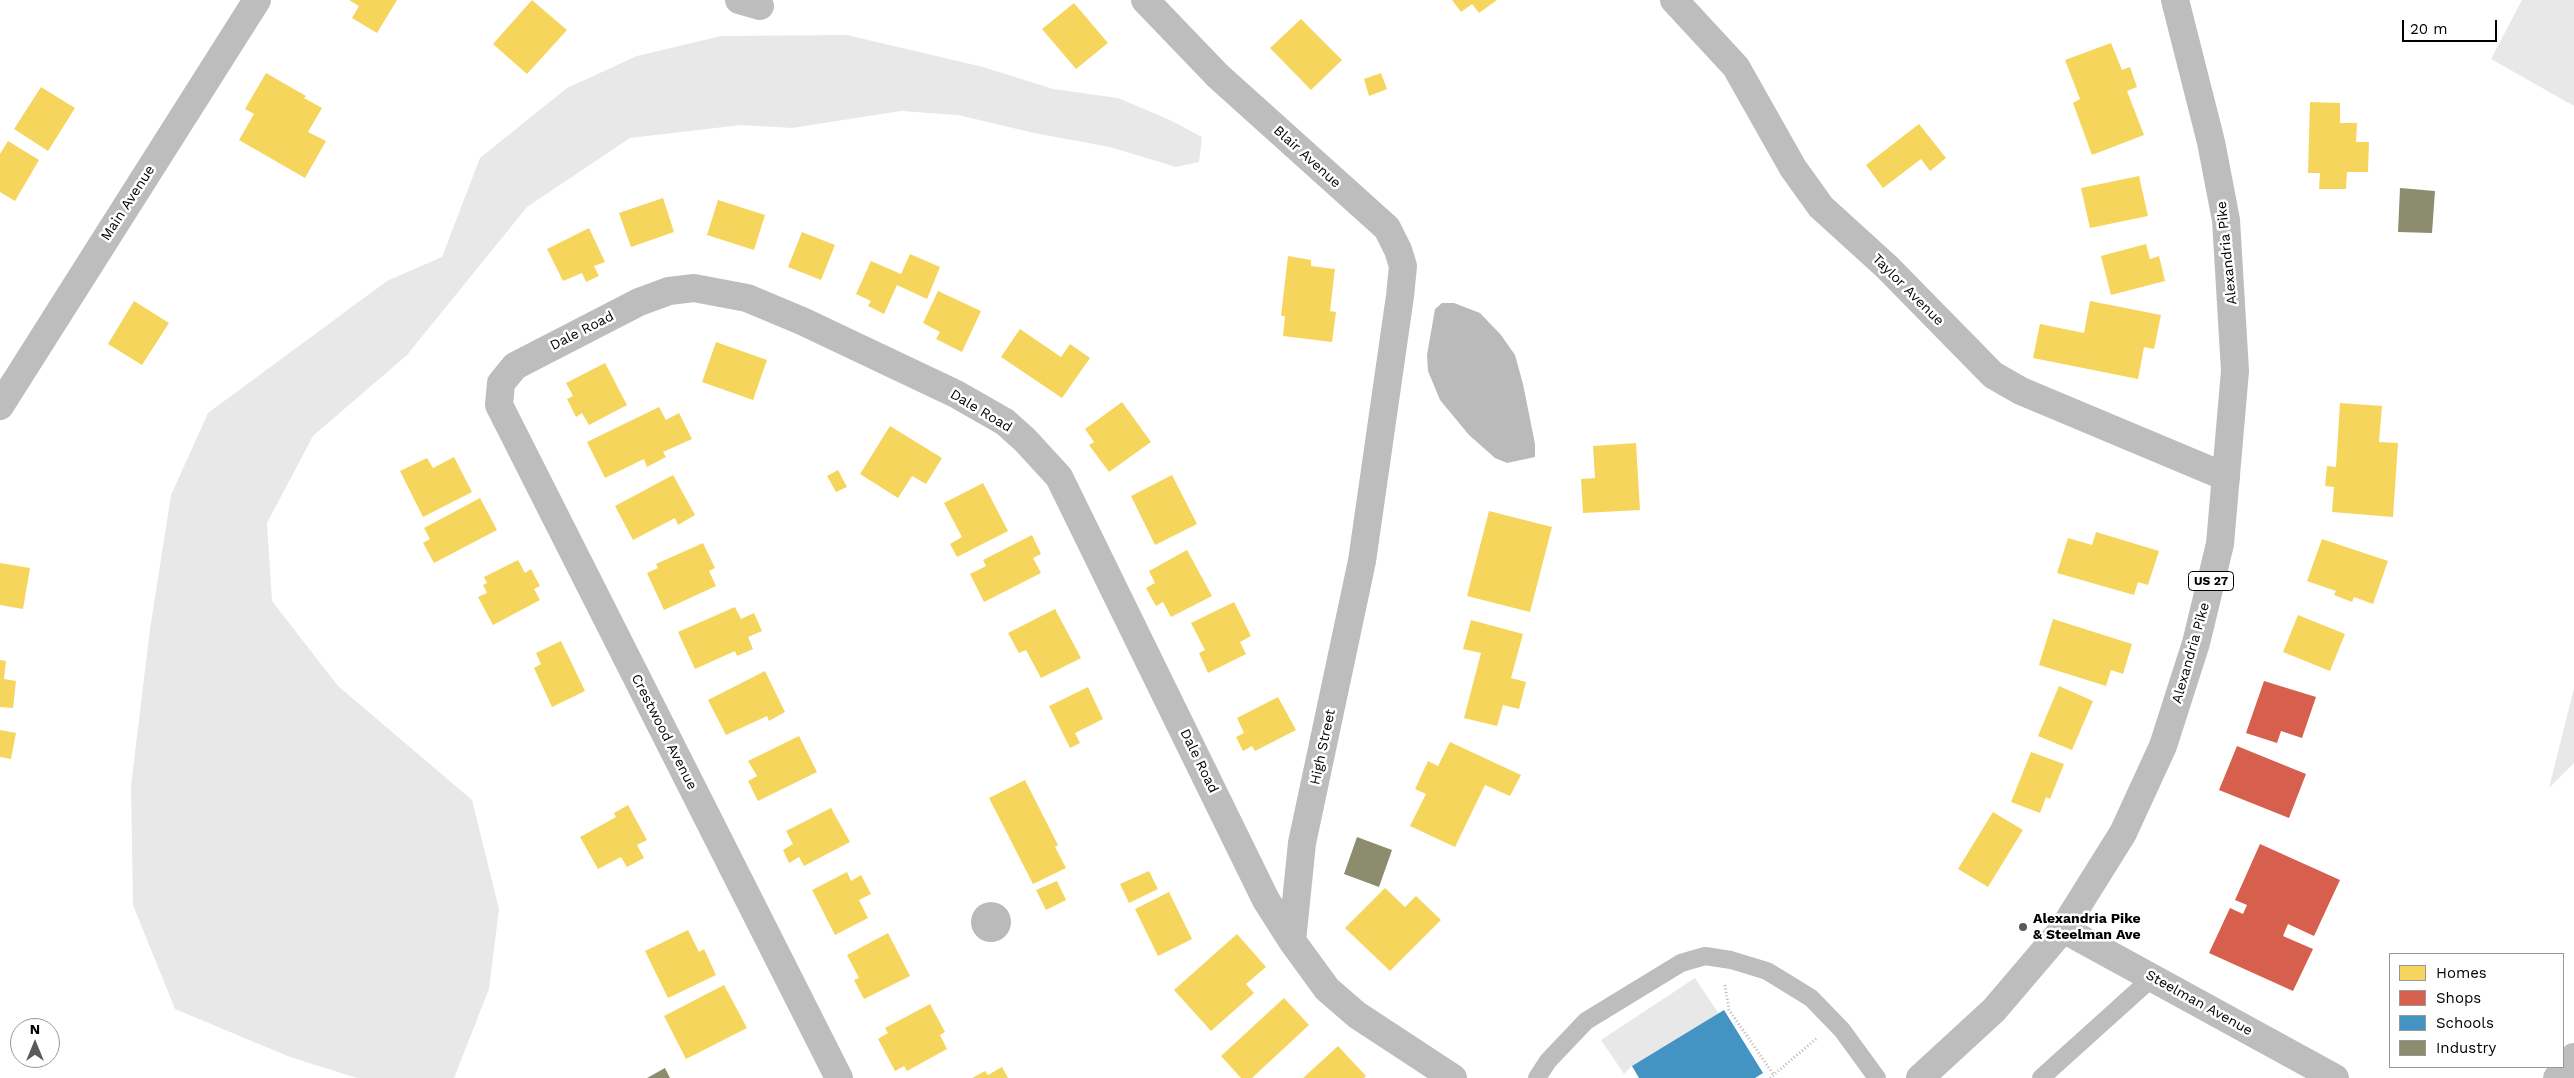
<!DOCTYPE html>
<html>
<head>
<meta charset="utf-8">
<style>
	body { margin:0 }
	#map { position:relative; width:2574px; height:1078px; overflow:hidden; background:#fff; font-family:"Work Sans",sans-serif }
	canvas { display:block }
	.legend { position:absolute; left:2389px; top:953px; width:175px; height:115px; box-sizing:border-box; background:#fff; border:1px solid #999; margin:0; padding:6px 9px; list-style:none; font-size:15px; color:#000 }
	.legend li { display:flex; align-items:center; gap:10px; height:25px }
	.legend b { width:25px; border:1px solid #999 }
	.north { position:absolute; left:10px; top:1018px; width:50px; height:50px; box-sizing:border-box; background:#fff; border:1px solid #999; border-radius:50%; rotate:0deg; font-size:14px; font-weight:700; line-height:20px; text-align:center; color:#000 }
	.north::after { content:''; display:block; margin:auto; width:18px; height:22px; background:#595959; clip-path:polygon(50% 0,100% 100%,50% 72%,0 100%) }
	.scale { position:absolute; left:2402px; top:20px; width:95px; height:22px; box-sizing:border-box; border:2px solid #000; border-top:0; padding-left:6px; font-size:15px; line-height:18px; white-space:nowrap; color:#000; -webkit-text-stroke:4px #fff; paint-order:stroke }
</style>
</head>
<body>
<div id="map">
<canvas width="2574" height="1078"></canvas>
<ul class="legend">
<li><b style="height:14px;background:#f6d55c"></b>Homes</li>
<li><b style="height:14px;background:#d6604d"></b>Shops</li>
<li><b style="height:14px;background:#4393c3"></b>Schools</li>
<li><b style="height:14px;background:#8c8c6e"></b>Industry</li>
</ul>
<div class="north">N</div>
<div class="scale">20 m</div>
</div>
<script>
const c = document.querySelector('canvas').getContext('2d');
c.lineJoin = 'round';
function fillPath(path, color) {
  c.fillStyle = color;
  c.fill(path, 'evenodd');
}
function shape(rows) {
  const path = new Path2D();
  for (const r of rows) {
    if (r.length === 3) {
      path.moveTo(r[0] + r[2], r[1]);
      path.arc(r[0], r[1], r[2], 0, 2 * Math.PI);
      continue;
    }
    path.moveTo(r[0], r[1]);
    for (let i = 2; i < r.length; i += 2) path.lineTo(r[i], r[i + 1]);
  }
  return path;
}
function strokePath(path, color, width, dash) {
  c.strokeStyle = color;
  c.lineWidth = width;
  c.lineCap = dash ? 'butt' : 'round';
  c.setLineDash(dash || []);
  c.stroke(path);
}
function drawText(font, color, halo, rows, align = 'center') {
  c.font = font + ' "Work Sans",sans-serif';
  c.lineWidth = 5;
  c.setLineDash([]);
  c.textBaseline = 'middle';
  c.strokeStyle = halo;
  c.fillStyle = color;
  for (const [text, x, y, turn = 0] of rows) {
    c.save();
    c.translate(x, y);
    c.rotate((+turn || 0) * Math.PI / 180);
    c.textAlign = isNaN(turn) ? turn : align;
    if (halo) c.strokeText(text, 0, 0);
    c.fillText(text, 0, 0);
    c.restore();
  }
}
fillPath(shape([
	[2522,0,2574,0,2574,106,2491,59],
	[847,35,983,67,1053,89,1118,98,1170,120,1202,137,1199,162,1176,167,1110,147,1034,133,958,115,901,111,792,128,741,125,630,138,527,207,407,355,313,436,267,523,272,601,338,686,472,800,499,909,489,989,454,1078,357,1078,290,1057,175,1009,133,905,131,786,150,629,171,495,208,413,387,281,442,257,480,158,567,88,637,56,721,36],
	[2574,688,2574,763,2549,788],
	[1695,978,1719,1014,1632,1066,1624,1074,1601,1040]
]), '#e8e8e8');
fillPath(shape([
	[1442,303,1454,303,1480,313,1501,335,1515,355,1523,384,1535,444,1535,457,1507,463,1495,458,1469,435,1440,400,1428,371,1427,355,1435,309],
	[991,922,20]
]), '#bababa');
fillPath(shape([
	[349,0,397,0,377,33,352,18,359,6],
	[532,0,567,30,527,74,493,44],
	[1452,0,1497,0,1479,13,1472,4,1461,12],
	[1074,3,1108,43,1076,69,1042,29],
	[1301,19,1342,60,1311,90,1270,48],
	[2111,43,2122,70,2130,67,2137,87,2127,91,2144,135,2092,155,2073,103,2080,99,2065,60],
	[266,73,306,96,304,98,322,108,308,132,326,141,305,178,239,140,254,114,245,109],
	[1381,73,1387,89,1369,96,1364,79],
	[41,87,75,108,48,151,14,129],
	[2310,102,2340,103,2340,123,2357,123,2356,142,2369,142,2368,172,2347,172,2346,189,2319,189,2320,173,2308,173],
	[1919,124,1946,158,1930,171,1921,159,1883,188,1866,165],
	[8,141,39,160,15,201,0,192,0,154],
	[2139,176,2148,216,2090,228,2081,188],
	[663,198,674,232,631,247,619,213],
	[718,200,765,215,754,250,707,235],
	[589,228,605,262,594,266,599,276,586,282,582,273,563,281,547,249],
	[802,232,835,245,821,280,788,267],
	[2146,244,2150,259,2159,256,2165,281,2111,295,2101,256],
	[910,254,940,267,927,299,897,285,884,314,868,306,871,301,856,294,871,261,901,274],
	[1288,256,1311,260,1311,266,1335,269,1330,311,1336,312,1332,342,1283,336,1285,316,1281,316],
	[938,291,981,311,962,352,936,339,940,332,923,323],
	[134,301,169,323,142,365,108,344],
	[2090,301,2161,315,2154,349,2144,347,2138,379,2033,358,2040,324,2084,333],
	[1020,329,1061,357,1070,344,1090,358,1062,398,1001,357],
	[716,342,767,360,753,400,702,382],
	[605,363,627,405,589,425,582,413,576,417,567,399,573,396,566,383],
	[1122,402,1151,442,1109,472,1089,445,1094,442,1085,429],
	[2340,403,2382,406,2379,442,2398,443,2393,517,2332,512,2334,487,2325,486,2327,466,2336,467],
	[659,407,666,420,679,413,692,439,663,452,666,457,647,467,644,459,605,478,587,442],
	[890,426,942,458,926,484,912,476,898,498,860,474],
	[1636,443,1640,510,1583,513,1581,479,1595,478,1593,446],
	[454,457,472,492,423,517,400,471,427,458,433,468],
	[838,470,847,487,836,492,827,476],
	[673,475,695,515,678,525,675,518,633,540,615,506],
	[1172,475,1197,524,1155,545,1131,496],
	[983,483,1008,531,957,557,950,544,962,537,944,503],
	[480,498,497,530,434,563,423,543,430,539,424,528],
	[1489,511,1552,527,1530,612,1467,596],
	[2096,532,2159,551,2148,585,2138,582,2134,595,2057,573,2068,538,2092,545],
	[1032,535,1041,554,1033,558,1041,573,984,602,970,574,986,566,983,560],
	[2322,539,2388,561,2373,604,2354,597,2352,602,2334,595,2336,591,2307,581],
	[703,543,715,568,709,571,716,586,664,610,647,573,658,568,656,564],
	[1187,550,1212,596,1171,617,1163,602,1156,606,1146,588,1155,583,1149,571],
	[518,560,525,573,531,569,540,586,534,589,540,600,493,625,478,597,487,593,483,585,487,583,484,577],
	[0,563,30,568,23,609,0,605],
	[1234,602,1251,636,1240,642,1246,654,1208,673,1199,653,1205,650,1191,623],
	[735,607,741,619,754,613,762,631,748,637,753,649,737,656,735,651,695,669,678,632],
	[1055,609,1081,658,1041,678,1026,650,1019,653,1008,633],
	[2298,615,2345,634,2330,671,2283,652],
	[2053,619,2132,644,2123,674,2111,670,2106,686,2039,665],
	[1471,620,1523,634,1511,678,1526,682,1519,709,1503,705,1497,726,1464,718,1481,653,1463,649],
	[561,641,585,691,552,707,534,668,541,664,536,653],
	[0,660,6,661,4,679,16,681,13,708,0,707],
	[765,671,785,712,769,721,767,716,726,735,708,700],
	[2059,686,2093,701,2072,750,2038,736],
	[1088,687,1103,719,1075,733,1080,743,1070,748,1049,706],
	[1278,697,1296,730,1255,751,1252,746,1243,751,1236,737,1244,733,1237,718],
	[0,730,16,733,11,759,0,757],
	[799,736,817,772,758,801,748,781,757,776,748,761],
	[1450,742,1521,775,1510,796,1485,785,1455,847,1410,826,1426,794,1415,789,1428,761,1438,766],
	[2031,752,2064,764,2050,799,2046,797,2040,813,2011,802],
	[1025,780,1058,845,1055,847,1066,868,1033,884,989,798],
	[628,805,647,840,637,845,644,858,627,867,621,857,598,869,580,837,616,817,614,813],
	[831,808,850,842,804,866,799,857,789,863,783,850,793,844,786,831],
	[1993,812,2023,830,1988,887,1958,869],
	[1149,871,1158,889,1129,903,1120,884],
	[847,872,851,881,861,875,871,894,859,900,868,918,835,935,812,890],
	[1057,881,1066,900,1046,910,1036,890],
	[1385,888,1405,907,1416,896,1441,920,1390,971,1345,928],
	[1169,892,1192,939,1158,956,1135,909],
	[688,930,699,952,704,949,716,975,668,998,645,951],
	[888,933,910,976,864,999,854,980,859,978,847,955],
	[1237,934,1266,967,1246,984,1254,993,1211,1031,1174,990],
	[724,985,747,1028,686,1059,664,1016],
	[1284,998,1309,1025,1252,1078,1241,1078,1221,1056],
	[930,1004,945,1032,940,1035,947,1049,907,1071,904,1066,895,1071,878,1039,888,1033,885,1028],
	[1338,1046,1366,1076,1364,1078,1303,1078],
	[1002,1067,1008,1078,972,1078,985,1071,988,1075]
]), '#f6d55c');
fillPath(shape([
	[2264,681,2316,697,2302,738,2281,731,2277,743,2246,733],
	[2237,746,2306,774,2289,818,2219,790],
	[2260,844,2340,880,2314,936,2288,924,2283,936,2313,949,2293,991,2209,953,2230,908,2243,914,2247,905,2235,900]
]), '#d6604d');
fillPath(shape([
	[1724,1010,1763,1073,1755,1078,1639,1078,1632,1066]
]), '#4393c3');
fillPath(shape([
	[2400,188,2435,191,2432,233,2398,232],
	[1357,837,1392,850,1379,887,1344,874],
	[665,1068,670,1078,647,1078]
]), '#8c8c6e');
strokePath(shape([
	[1725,985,1729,1010,1774,1075],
	[1770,1078,1817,1038]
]), '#b8b8b8', 3, [1, 2.5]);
strokePath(shape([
	[1537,1078,1548,1061,1586,1021,1681,963,1705,956,1731,960,1767,971,1811,998,1842,1030,1877,1078],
	[2041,1078,2153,977]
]), '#bdbdbd', 18);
strokePath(shape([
	[739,0,760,6],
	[1145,0,1218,76,1387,228,1398,250,1403,266,1400,296,1362,561,1302,843,1292,941,1327,989,1357,1015,1453,1078],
	[1674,0,1736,67,1793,168,1821,207,1887,267,1993,375,2021,391,2226,477],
	[0,406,257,0],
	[2063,929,2335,1078],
	[839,1078,499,405,501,383,515,366,639,302,669,291,694,288,747,298,802,321,956,394,1005,422,1025,440,1059,477,1266,900,1292,941],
	[2557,1078,2574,1057]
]), '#bdbdbd', 28);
strokePath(shape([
	[1920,1078,1994,1010,2063,929,2123,833,2163,746,2196,643,2220,544,2235,371,2226,220,2211,142,2175,0]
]), '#bdbdbd', 28);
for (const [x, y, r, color] of [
	[2023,927,5,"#595959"]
]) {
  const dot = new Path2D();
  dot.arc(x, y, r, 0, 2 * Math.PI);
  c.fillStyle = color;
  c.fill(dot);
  strokePath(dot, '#fff', 2);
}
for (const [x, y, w] of [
	[2211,581,45]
]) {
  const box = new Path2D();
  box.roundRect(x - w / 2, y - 9.5, w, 19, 4);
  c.fillStyle = '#fff';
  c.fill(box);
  strokePath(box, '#000', 1);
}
drawText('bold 12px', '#000', null, [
	["US 27",2211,581]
]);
drawText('14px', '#000', '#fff', [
	["Blair Avenue",1307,157,42],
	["Main Avenue",128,203,-57],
	["Alexandria Pike",2227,253,-96],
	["Taylor Avenue",1908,290,45],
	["Dale Road",582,331,-27],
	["Dale Road",981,411,31],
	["Alexandria Pike",2191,653,-74],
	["Crestwood Avenue",664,732,63],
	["High Street",1323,747,-78],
	["Dale Road",1199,761,64],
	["Steelman Avenue",2199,1003,29]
]);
drawText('bold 14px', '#000', '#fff', [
	["Alexandria Pike",2033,919],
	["& Steelman Ave",2033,935]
], 'left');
</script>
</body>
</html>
